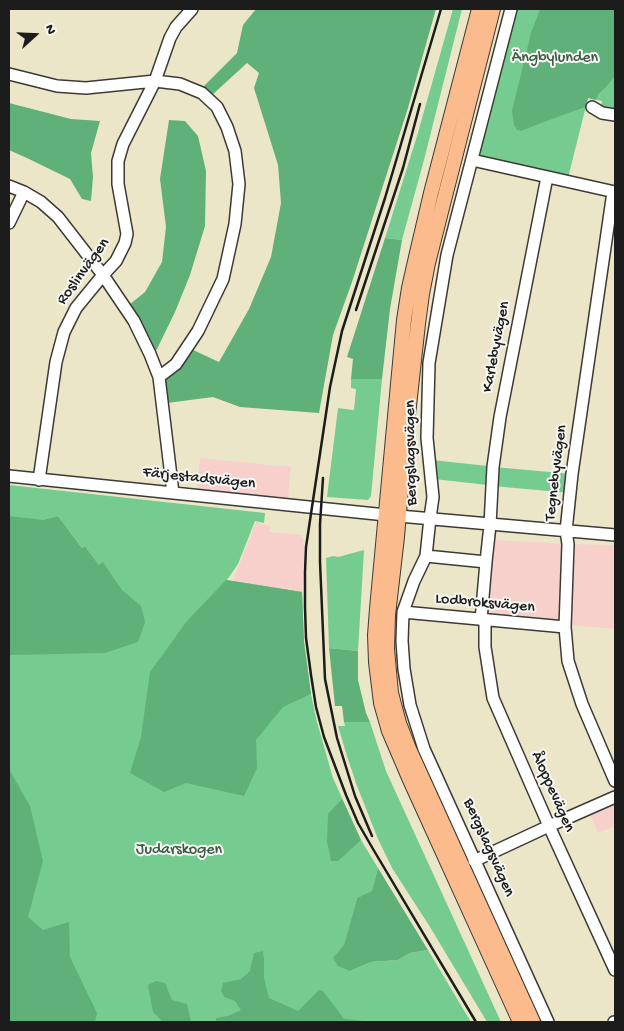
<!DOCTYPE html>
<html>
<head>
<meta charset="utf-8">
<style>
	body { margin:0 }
	#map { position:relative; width:624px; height:1031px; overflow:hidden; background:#ece6c9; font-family:"Gochi Hand",sans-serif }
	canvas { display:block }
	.frame { position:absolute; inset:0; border:10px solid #1c1c1c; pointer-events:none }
	.north { position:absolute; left:10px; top:10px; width:50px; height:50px; -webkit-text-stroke:4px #f6f6f2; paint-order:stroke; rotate:70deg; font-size:14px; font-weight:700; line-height:20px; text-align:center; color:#1c1c1c }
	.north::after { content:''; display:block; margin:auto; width:18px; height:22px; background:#1c1c1c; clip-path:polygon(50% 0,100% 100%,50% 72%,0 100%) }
</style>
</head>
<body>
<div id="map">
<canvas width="624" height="1031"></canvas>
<div class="frame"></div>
<div class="north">N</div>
</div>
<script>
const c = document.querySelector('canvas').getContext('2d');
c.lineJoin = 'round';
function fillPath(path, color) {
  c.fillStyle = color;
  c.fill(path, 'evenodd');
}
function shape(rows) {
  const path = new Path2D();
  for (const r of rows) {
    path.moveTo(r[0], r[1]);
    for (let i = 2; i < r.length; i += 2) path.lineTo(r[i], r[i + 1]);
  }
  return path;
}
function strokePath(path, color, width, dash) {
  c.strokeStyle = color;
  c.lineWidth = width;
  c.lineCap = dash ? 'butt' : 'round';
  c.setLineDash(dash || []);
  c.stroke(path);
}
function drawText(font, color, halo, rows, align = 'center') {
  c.font = font + ' "Gochi Hand",sans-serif';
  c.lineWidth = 4;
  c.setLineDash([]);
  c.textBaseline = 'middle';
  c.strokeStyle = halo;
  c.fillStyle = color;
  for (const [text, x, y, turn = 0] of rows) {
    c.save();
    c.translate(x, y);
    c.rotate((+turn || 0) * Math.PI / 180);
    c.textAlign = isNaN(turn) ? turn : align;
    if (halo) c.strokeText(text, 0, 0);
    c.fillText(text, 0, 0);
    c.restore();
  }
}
fillPath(shape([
	[200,458,291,467,288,498,197,489],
	[256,522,271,527,269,532,301,535,304,540,303,544,305,549,302,592,234,582,234,578],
	[495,540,568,544,615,545,615,629,488,618],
	[615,801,615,826,598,833,589,813]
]), '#f7d0cc');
fillPath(shape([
	[453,9,462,9,424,160,402,240,385,238,417,136],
	[515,9,615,9,615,111,601,108,602,101,588,98,568,178,479,156],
	[351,379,382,379,371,496,368,500,327,497,338,408,354,410,356,389,351,388],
	[432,460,488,466,487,485,434,479],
	[494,467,572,474,570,493,493,486],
	[9,485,265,513,264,523,255,521,238,564,227,580,302,592,304,642,311,694,317,722,333,778,361,840,378,868,372,892,357,898,344,946,350,971,371,962,398,960,410,953,428,950,471,1022,9,1022],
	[58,516,82,548,85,546,99,565,103,563,116,581,44,520],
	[364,550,358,651,329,648,326,558,333,556,338,557],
	[344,722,370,722,386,771,501,1022,487,1022,430,927,392,868,378,839,357,786,346,753,338,726,345,726]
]), '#76cc90');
fillPath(shape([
	[256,9,436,9,408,108,352,282,333,335,319,413,240,407,213,397,167,403,165,381,179,368,191,349,219,362,249,309,271,257,281,203,278,165,254,88,259,73,247,63,212,95,203,87,237,53,243,25],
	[540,9,615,9,615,76,605,88,598,94,596,100,588,98,585,107,541,123,521,131,517,130,514,125,512,111,531,33],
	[9,103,71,119,100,121,91,153,93,177,91,201,82,199,70,179,29,159,9,150],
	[169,120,185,121,198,136,206,171,205,226,190,275,175,312,155,353,129,305,145,292,162,262,166,227,160,179],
	[385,238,402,240,390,309,382,379,351,379,353,359,347,357],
	[9,516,43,520,58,516,82,548,85,546,99,565,103,562,122,590,141,606,145,622,138,642,105,653,9,655],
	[226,580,302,592,304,642,311,694,283,707,256,740,257,768,244,796,186,783,164,792,130,773,141,737,150,672,187,621],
	[329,648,358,651,358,680,366,713,370,722,344,722,342,706,335,706],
	[9,769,30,806,43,861,28,917,43,930,69,922,70,957,97,1013,95,1022,9,1022],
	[342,799,361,840,338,861,331,861,327,841,328,814],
	[378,868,428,950,410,953,398,960,371,962,350,971,338,966,333,958,344,945,357,898,372,891],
	[263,951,264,960,264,978,269,998,298,1011,319,990,323,991,344,1019,374,1022,216,1022,216,1018,228,1016,241,1010,235,1001,224,997,221,991,223,983,241,979,250,971,254,953],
	[156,981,165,983,172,1000,187,1004,191,1022,163,1022,153,1012,148,985]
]), '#60b07a');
const minor = shape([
	[511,9,447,255,429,363,427,438,433,497,430,518,426,556,414,581,403,612,402,641,404,669,410,705,424,749,548,1022],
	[9,74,57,86,86,88,155,81,180,84,202,93,217,107,227,127,235,151,239,184,235,224,223,279,198,331,176,364,159,377],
	[592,107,602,113,615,115],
	[472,160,615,192],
	[9,186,24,192,41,202,58,217,103,275,134,321,150,354,159,377,173,493],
	[613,192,572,474,566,531,568,544,565,627,568,661,582,704,615,781],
	[9,223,24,192],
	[9,476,386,515],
	[39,480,56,362,64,332,76,308,103,275,116,261,125,243,127,234,118,184,118,161,123,144,155,81,170,38,176,27,192,9],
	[399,516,615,535],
	[426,556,486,562,490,525,493,467,500,417,547,177],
	[403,612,565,627],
	[481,620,486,562],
	[485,620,485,647,493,698,549,826,615,970],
	[474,861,549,826,615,797],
	[614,1022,615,1022]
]);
const major = shape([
	[479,9,431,193,416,257,409,288,404,320,377,609,375,635,376,662,381,703,389,731,410,780,520,1022],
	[493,9,443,204,428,263,422,294,418,324,405,442,397,537,388,615,387,649,391,693,399,723,409,749,533,1022]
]);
strokePath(minor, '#3b3a36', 14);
strokePath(major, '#3b3a36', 16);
strokePath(minor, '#fff', 11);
strokePath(major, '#fbbb8c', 14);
strokePath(shape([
	[441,9,385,198,342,331,330,387,306,547,305,572,305,607,306,638,311,675,316,707,324,737,346,795,358,823,373,849,476,1022],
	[356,310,403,168,420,104],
	[323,478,320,524,320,562,325,679,337,738,355,796,372,836]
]), '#1c1c1c', 2.5);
drawText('16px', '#3c5a45', '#f6f6f2', [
	["Ängbylunden",555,59],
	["Judarskogen",179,851]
]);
drawText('16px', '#1c1c1c', '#f6f6f2', [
	["Roslinvägen",84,272,-54],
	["Karlebyvägen",497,347,-79],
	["Bergslagsvägen",412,453,-91],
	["Tegnebyvägen",557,473,-83],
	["Färjestadsvägen",199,479,6],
	["Lodbroksvägen",485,604,5],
	["Åloppevägen",552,792,66],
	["Bergslagsvägen",488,848,66]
]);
</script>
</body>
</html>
